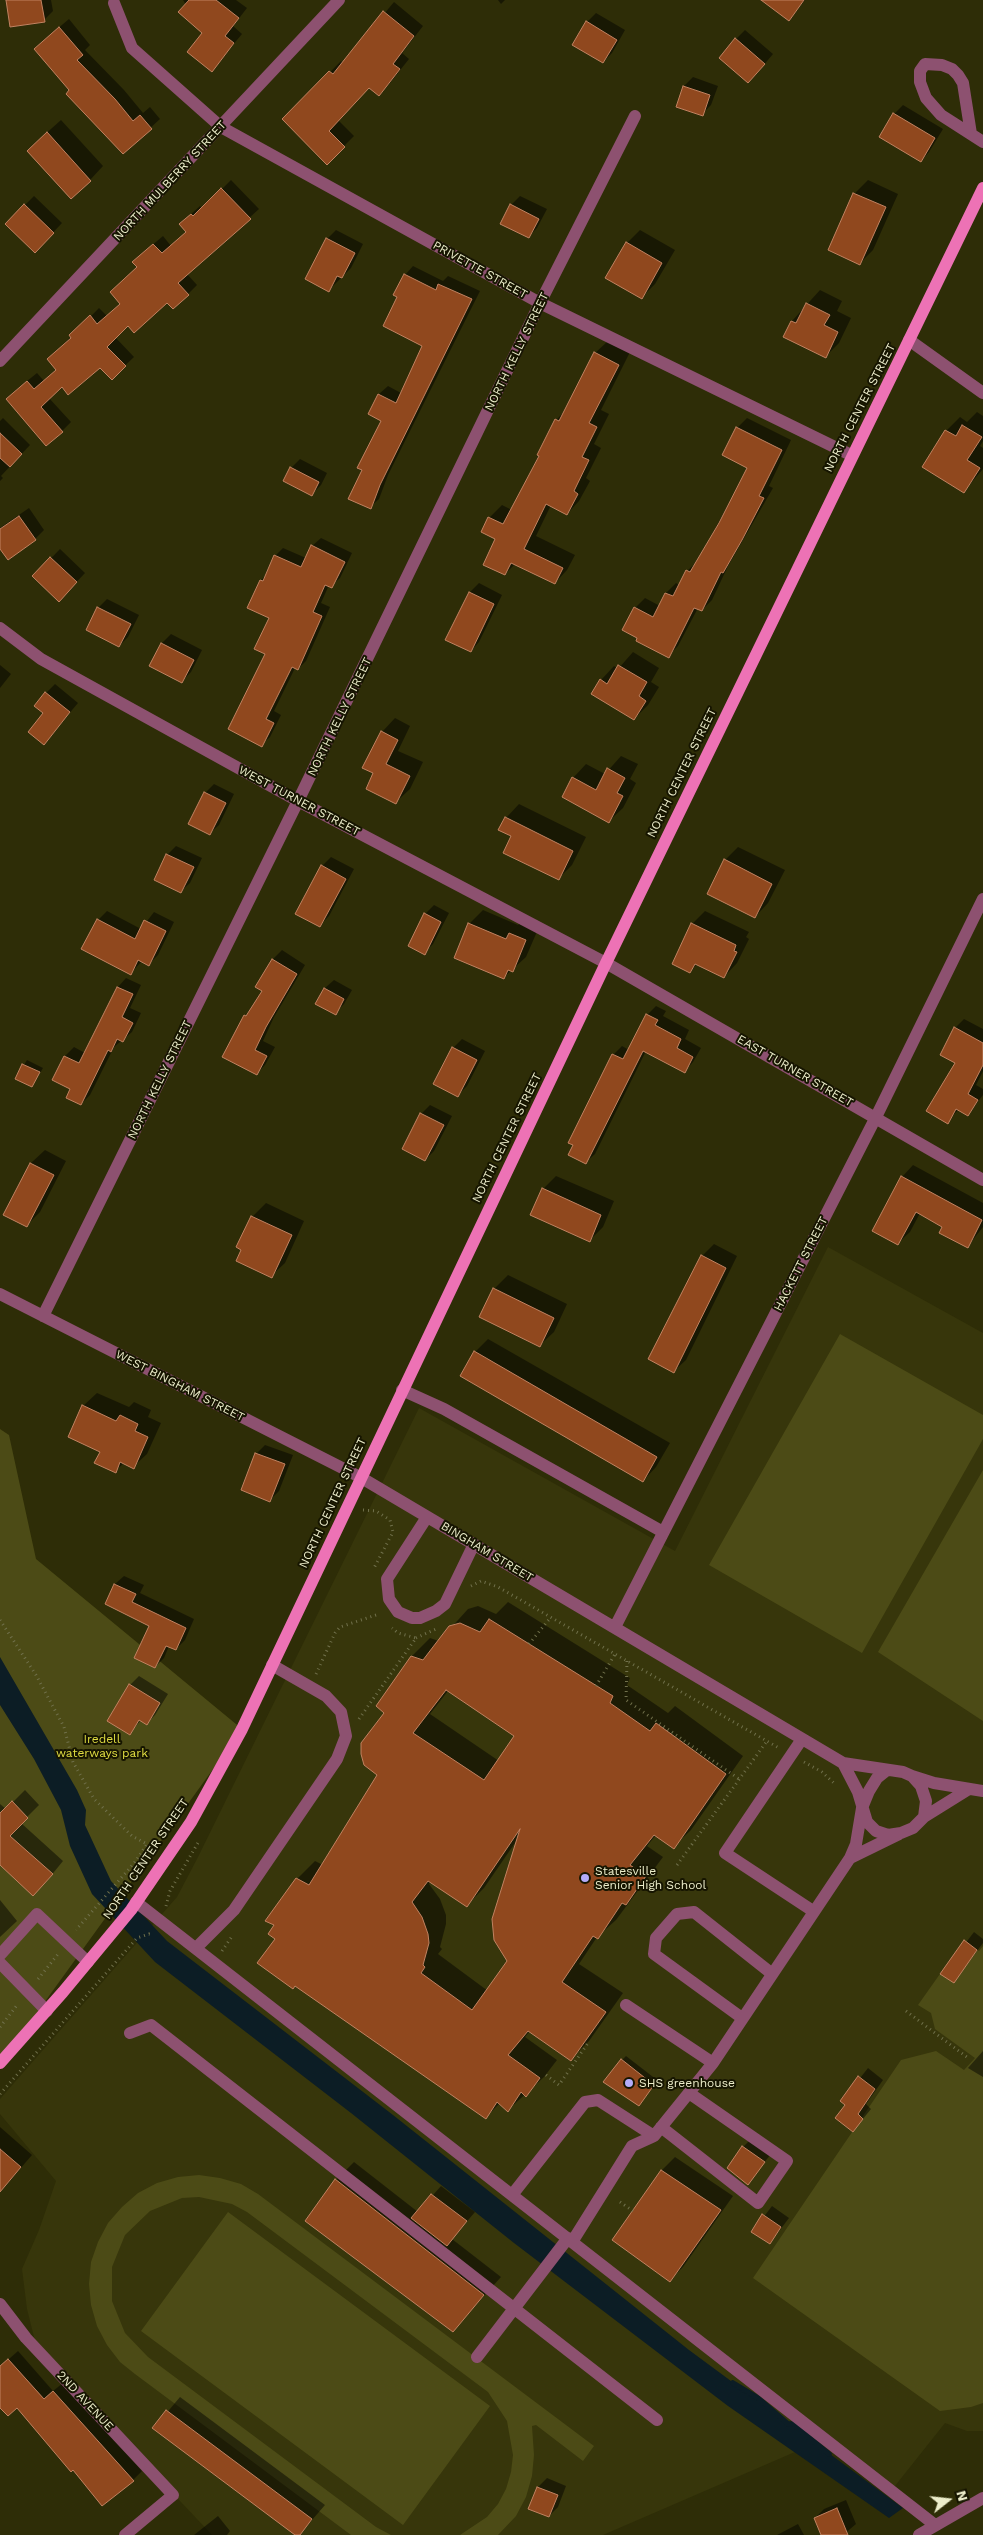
<!DOCTYPE html>
<html>
<head>
<meta charset="utf-8">
<style>
	body { margin:0 }
	#map { position:relative; width:983px; height:2535px; overflow:hidden; background:#2e2d07; font-family:"Work Sans",sans-serif }
	canvas { display:block }
	.north { position:absolute; left:923px; top:2475px; width:50px; height:50px; -webkit-text-stroke:4px #161500; paint-order:stroke; rotate:74deg; font-size:14px; font-weight:700; line-height:20px; text-align:center; color:#ecedca }
	.north::after { content:''; display:block; margin:auto; width:18px; height:22px; background:#ecedca; clip-path:polygon(50% 0,100% 100%,50% 72%,0 100%) }
</style>
</head>
<body>
<div id="map">
<canvas width="983" height="2535"></canvas>
<div class="north">N</div>
</div>
<script>
const c = document.querySelector('canvas').getContext('2d');
c.lineJoin = 'round';
function fillPath(path, color) {
  c.fillStyle = color;
  c.fill(path, 'evenodd');
}
function shape(rows) {
  const path = new Path2D();
  for (const r of rows) {
    path.moveTo(r[0], r[1]);
    for (let i = 2; i < r.length; i += 2) path.lineTo(r[i], r[i + 1]);
  }
  return path;
}
function strokePath(path, color, width, dash) {
  c.strokeStyle = color;
  c.lineWidth = width;
  c.lineCap = dash ? 'butt' : 'round';
  c.setLineDash(dash || []);
  c.stroke(path);
}
function drawText(font, color, halo, rows, align = 'center') {
  c.font = font + ' "Work Sans",sans-serif';
  c.lineWidth = 4;
  c.setLineDash([]);
  c.textBaseline = 'middle';
  c.strokeStyle = halo;
  c.fillStyle = color;
  for (const [text, x, y, turn = 0] of rows) {
    c.save();
    c.translate(x, y);
    c.rotate((+turn || 0) * Math.PI / 180);
    c.textAlign = isNaN(turn) ? turn : align;
    if (halo) c.strokeText(text, 0, 0);
    c.fillText(text, 0, 0);
    c.restore();
  }
}
fillPath(shape([
	[828,1247,983,1333,983,2431,967,2431,945,2423,891,2491,825,2439,603,2535,212,2535,37,2349,27,2309,22,2269,39,2230,56,2181,0,2114,0,2099,177,1897,197,1859,419,1408,675,1551]
]), '#37360b');
fillPath(shape([
	[840,1334,983,1415,983,1439,862,1653,709,1565],
	[0,1429,9,1435,36,1559,242,1729,2,2061,0,2058],
	[983,1470,983,1721,878,1652],
	[964,1940,979,1951,983,1946,983,2403,971,2407,940,2411,753,2278,901,2060,936,2051,964,2070,975,2058,935,2029,931,2013,918,2005],
	[199,2175,220,2178,241,2184,258,2194,594,2446,583,2461,536,2425,532,2426,534,2455,532,2476,526,2497,516,2516,498,2535,460,2535,487,2517,498,2504,506,2489,511,2472,513,2455,507,2421,488,2392,247,2212,232,2204,199,2197,182,2198,150,2211,125,2235,112,2267,112,2301,125,2333,148,2357,376,2527,391,2535,351,2535,135,2374,120,2362,107,2345,97,2326,91,2305,89,2284,91,2262,98,2242,108,2223,122,2207,138,2193,157,2183,178,2177],
	[228,2212,490,2406,403,2525,141,2331]
]), '#4c4b16');
fillPath(shape([
	[0,1657,77,1790,86,1810,85,1825,111,1881,167,1941,393,2115,689,2350,903,2508,889,2518,728,2406,514,2243,351,2113,155,1962,92,1894,70,1846,61,1810,34,1759,0,1705]
]), '#0c1d25');
fillPath(shape([
	[7,0,51,0,53,11,44,20],
	[183,0,236,0,247,8,233,26,242,34,212,70,204,33],
	[498,0,505,0,501,4],
	[766,0,805,0,789,19],
	[394,2,423,26,402,53,409,59,389,84,378,94,369,87,338,120,354,136,327,163,284,119,341,61,343,63],
	[596,13,625,30,612,53,603,62,587,22],
	[69,19,90,45,85,50,124,90,143,113,150,107,160,119,123,153,44,40],
	[745,30,773,54,757,73,736,39],
	[693,77,718,86,711,105,702,114,677,106,684,86],
	[903,105,943,129,929,152,921,161,894,114],
	[61,120,103,166,90,180,42,137],
	[231,180,259,209,187,274,197,285,188,294,167,301,128,324,115,337,134,357,112,378,100,366,62,386,49,398,71,422,62,431,16,390,37,373,44,381,57,369,49,359,99,308,107,316,121,303,143,253,163,236,171,246,187,232,190,215,200,206,202,209],
	[868,180,898,194,873,250,860,263,829,250,854,194],
	[34,196,62,223,44,242,25,205],
	[520,196,547,209,537,228,528,237,502,223,511,205],
	[336,230,363,244,351,268,329,290,327,239],
	[640,230,675,250,655,284,642,297,627,243],
	[413,266,443,281,448,276,480,291,388,475,379,499,370,507,363,470,382,420,370,414,379,394,388,386,401,393,424,346,399,297,405,275],
	[820,290,842,301,837,311,851,318,839,343,825,357,785,336,792,321],
	[608,341,630,352,601,410,609,414,594,444,601,448,586,478,590,481,579,501,567,514,551,505,536,536,575,555,567,570,555,583,515,564,505,574,497,538,489,518,502,505,512,510,556,420,567,409,595,353],
	[977,412,983,416,983,441,980,446,983,448,983,469,964,491,946,431,960,417,967,422],
	[3,418,30,445,1,476,3,478,0,481,0,421],
	[747,418,791,440,769,486,773,488,728,566,712,600,702,610,698,608,678,646,668,656,635,608,645,598,660,606,666,593,676,583,679,585,687,571,698,561,748,467,737,428],
	[300,459,327,473,321,485,312,494,291,468],
	[29,508,44,530,35,539,7,557,0,547,0,528],
	[321,538,352,553,340,578,331,586,329,585,321,603,330,607,306,661,298,669,295,668,274,711,281,715,270,737,261,745,271,618,261,580,267,575,275,556,283,548,306,558,312,546],
	[60,549,85,573,68,591,34,576],
	[479,583,502,595,479,642,471,651,447,640,470,592],
	[107,599,139,615,128,637,119,646,98,608],
	[171,634,202,650,191,672,182,681,150,666,162,643],
	[633,652,659,668,651,682,659,687,648,705,634,719,601,680,614,666,618,669],
	[0,665,11,674,0,688],
	[55,684,78,703,44,743,46,693],
	[395,718,410,726,398,751,423,762,410,789,396,802,375,773,382,732],
	[621,756,638,764,630,779,636,783,623,808,609,821,573,778,586,764,605,774],
	[214,784,234,794,219,825,210,833,205,793],
	[519,804,586,837,572,865,559,878,513,836,506,818],
	[176,846,202,858,190,883,181,891,167,855],
	[738,847,785,870,768,903,755,917,725,860],
	[331,857,354,869,329,916,320,925,322,866],
	[434,905,449,913,433,944,424,953,425,914],
	[483,910,518,925,523,920,539,927,526,957,503,978,469,924],
	[107,911,141,929,154,912,174,922,158,955,149,964,142,961,131,973,98,920],
	[705,911,749,932,746,937,749,939,737,963,724,977,697,964,690,971,692,924],
	[282,950,305,965,274,1017,263,1041,275,1047,265,1065,256,1074,245,1016,253,1007,263,991,257,987,273,959],
	[126,978,141,985,130,1008,141,1013,132,1032,114,1047,90,1095,81,1104,72,1088,54,1079,65,1056,74,1047,85,1053,118,987],
	[334,980,352,990,344,1004,335,1013,317,1004,325,988],
	[656,1006,666,1011,663,1016,689,1030,685,1039,701,1048,693,1062,685,1071,646,1051,595,1154,586,1162,613,1055,622,1046,629,1050,647,1015],
	[964,1019,983,1029,983,1071,976,1085,983,1089,983,1095,968,1114,959,1109,947,1122,957,1062,955,1028],
	[462,1039,485,1051,467,1086,458,1095,453,1048],
	[27,1060,43,1068,32,1086,16,1078],
	[430,1105,452,1116,434,1151,425,1160,403,1148,421,1114],
	[45,1150,66,1161,40,1212,26,1226,5,1215,31,1163],
	[913,1165,983,1203,983,1227,968,1246,944,1226,920,1213,910,1232,898,1243,902,1177],
	[556,1176,614,1201,603,1227,590,1240,543,1189],
	[266,1203,304,1221,285,1263,271,1276,238,1247,252,1217],
	[714,1244,737,1256,686,1360,674,1371,702,1256],
	[508,1275,567,1304,554,1332,540,1345,494,1289],
	[488,1339,670,1443,656,1467,643,1481,475,1352],
	[97,1393,129,1407,134,1402,151,1410,148,1417,161,1423,147,1454,133,1467,124,1463,115,1471,101,1451,83,1406],
	[265,1445,293,1455,279,1491,270,1500,256,1454],
	[124,1576,144,1585,140,1593,194,1619,185,1640,176,1649,169,1646,164,1658,155,1667,150,1626,106,1604,115,1584],
	[508,1602,630,1678,627,1685,668,1713,675,1706,743,1756,691,1830,673,1847,656,1835,647,1846,663,1857,616,1920,597,1937,579,1964,623,1993,589,2041,571,2059,530,2031,525,2037,557,2060,544,2077,508,2110,500,2103,486,2117,276,1938,297,1879,315,1861,323,1865,378,1774,386,1712,412,1656,430,1638,439,1641,468,1609,478,1606,496,1614],
	[448,1691,516,1736,499,1761,430,1714],
	[517,1840,508,1961,488,1991,438,1954,442,1949,440,1947,446,1924,446,1915,440,1899,429,1884,431,1881,466,1906,484,1888],
	[139,1676,168,1694,155,1715,146,1724,141,1720,130,1733,130,1685],
	[25,1790,39,1805,21,1823,63,1861,45,1883,0,1864,0,1804,6,1809],
	[0,1900,17,1921,0,1937],
	[974,1932,983,1939,983,1943,954,1981,942,1974],
	[983,2051,983,2077,968,2068],
	[626,2056,657,2080,642,2101,622,2060],
	[868,2068,883,2080,866,2104,871,2109,853,2131,847,2105,842,2101],
	[0,2127,32,2155,0,2192],
	[752,2138,772,2153,747,2183,743,2147],
	[675,2157,733,2196,683,2267,670,2280,614,2240,662,2170],
	[354,2162,418,2212,441,2186,475,2212,452,2239,501,2277,453,2330,336,2180],
	[772,2206,789,2218,770,2243,753,2231],
	[18,2351,53,2391,63,2383,142,2471,133,2480,119,2491,17,2407,0,2406,0,2367],
	[180,2397,325,2505,299,2535,154,2428],
	[547,2478,566,2486,558,2507,549,2516,530,2509,538,2487],
	[846,2500,856,2524,843,2535,822,2535,815,2518,824,2509],
	[218,2516,230,2531,227,2535,194,2535],
	[798,2524,804,2535,777,2535]
]), '#0007');
strokePath(shape([
	[733,2383,758,2398,788,2424,793,2424,829,2454]
]), '#0c1d25', 5.5);
const building = shape([
	[6,0,41,0,45,22,10,27,6,0],
	[189,0,216,0,239,18,225,36,234,43,212,72,187,52,202,33,178,12,189,0],
	[761,0,804,0,789,21,761,0],
	[383,11,414,36,393,64,400,69,379,96,369,88,329,131,345,147,327,165,282,119,329,71,333,74,383,11],
	[586,21,617,40,603,63,572,45,586,21],
	[59,27,83,55,77,60,115,99,133,121,140,115,152,129,123,154,66,94,69,90,34,49,59,27],
	[735,38,765,64,748,83,719,58,735,38],
	[683,86,710,95,703,116,676,107,683,86],
	[893,113,935,138,921,162,879,137,893,113],
	[47,132,91,181,71,199,27,151,47,132],
	[221,188,251,219,178,283,189,295,173,309,167,303,134,333,128,326,107,347,126,366,112,380,100,368,68,395,62,387,41,407,63,432,46,446,6,399,27,381,34,389,56,370,47,359,71,338,69,335,90,315,97,324,120,304,110,292,137,267,132,262,153,244,162,253,186,232,179,224,191,214,193,216,221,188],
	[853,193,886,207,860,265,828,250,853,193],
	[24,204,54,233,35,253,5,224,24,204],
	[510,204,539,219,529,238,500,224,510,204],
	[326,238,355,253,342,278,337,276,329,292,305,279,326,238],
	[626,242,662,263,642,299,605,278,626,242],
	[404,274,436,290,438,284,472,299,380,485,371,509,348,499,362,470,357,468,381,421,368,414,378,394,396,403,422,346,383,326,397,297,393,295,404,274],
	[806,303,830,315,824,325,838,332,826,358,783,337,791,321,796,323,806,303],
	[594,352,619,365,589,423,597,427,582,457,589,460,574,491,578,494,567,515,546,504,524,549,563,568,555,584,511,563,505,575,483,565,495,539,481,532,488,517,503,524,539,456,537,455,555,419,559,421,594,352],
	[962,425,982,437,967,460,980,468,964,493,922,467,945,430,956,436,962,425],
	[736,427,782,450,759,496,764,498,742,540,723,573,721,572,702,611,694,608,669,658,636,641,637,638,622,630,634,607,653,617,665,593,673,596,686,570,690,572,719,523,747,468,722,455,736,427],
	[0,433,22,454,10,467,0,458,0,433],
	[290,467,319,482,312,496,283,481,290,467],
	[19,516,36,540,8,560,0,549,0,529,19,516],
	[311,545,345,562,332,588,325,585,313,612,322,616,298,670,292,667,266,719,274,723,262,747,228,729,265,654,254,649,269,618,247,608,260,580,263,581,274,555,301,567,311,545],
	[50,557,77,582,59,602,32,576,50,557],
	[469,592,494,604,471,652,445,640,469,592],
	[97,607,131,624,119,647,86,630,97,607],
	[161,643,194,660,182,683,149,666,161,643],
	[618,665,647,682,639,696,646,701,634,720,591,694,600,679,607,684,618,665],
	[45,692,70,712,44,745,28,732,43,713,34,706,45,692],
	[381,731,398,740,386,764,410,776,396,804,366,789,373,773,362,768,381,731],
	[607,768,625,778,617,793,623,796,609,823,562,797,572,777,596,790,607,768],
	[204,792,226,803,210,835,188,824,204,792],
	[505,817,573,851,559,880,503,853,511,836,498,830,505,817],
	[166,854,194,867,181,893,154,880,166,854],
	[724,859,772,884,755,918,707,894,724,859],
	[321,865,346,879,320,927,295,914,321,865],
	[424,913,441,922,425,955,408,946,424,913],
	[97,919,135,939,144,920,166,931,149,966,138,960,131,975,81,949,97,919],
	[468,923,506,939,509,933,526,940,513,972,508,970,504,979,454,958,468,923],
	[691,923,736,945,734,951,737,952,724,978,695,964,690,973,672,964,691,923],
	[272,959,297,974,266,1027,255,1050,267,1056,257,1075,222,1057,244,1015,246,1016,262,991,255,987,272,959],
	[117,987,133,994,122,1017,133,1023,123,1042,117,1039,111,1052,108,1050,81,1105,66,1098,70,1089,52,1080,64,1056,79,1063,117,987],
	[324,988,344,999,336,1015,315,1004,324,988],
	[646,1014,658,1020,655,1025,681,1039,677,1048,693,1057,685,1073,643,1051,586,1164,568,1155,573,1145,568,1143,612,1054,623,1059,646,1014],
	[954,1027,983,1043,983,1065,968,1094,978,1100,968,1116,956,1109,948,1124,926,1111,955,1063,940,1055,954,1027],
	[452,1047,477,1060,458,1097,433,1084,452,1047],
	[22,1064,40,1072,32,1087,15,1079,22,1064],
	[420,1113,444,1125,425,1161,402,1149,420,1113],
	[30,1163,54,1175,27,1227,3,1215,30,1163],
	[901,1176,982,1220,968,1248,939,1233,942,1227,916,1212,898,1245,872,1231,901,1176],
	[542,1188,601,1215,590,1242,530,1215,542,1188],
	[251,1216,292,1235,272,1278,236,1261,241,1250,236,1247,251,1216],
	[701,1255,726,1268,674,1373,648,1359,701,1255],
	[493,1288,554,1318,540,1347,479,1317,493,1288],
	[474,1351,657,1457,643,1482,460,1376,474,1351],
	[82,1405,116,1421,120,1415,138,1424,135,1431,148,1437,134,1469,120,1462,116,1473,94,1463,100,1452,68,1437,82,1405],
	[255,1453,285,1464,270,1502,241,1490,255,1453],
	[114,1584,136,1594,132,1602,186,1628,176,1650,166,1646,155,1668,134,1658,149,1626,105,1604,114,1584],
	[489,1619,613,1696,610,1703,650,1731,656,1723,726,1774,674,1849,654,1835,630,1865,646,1876,626,1905,622,1903,598,1939,593,1936,562,1982,606,2012,571,2061,528,2031,508,2055,540,2078,526,2097,521,2092,508,2112,497,2102,486,2119,295,1986,293,1989,257,1963,275,1939,268,1934,274,1925,265,1921,296,1878,309,1885,377,1775,364,1765,361,1754,361,1743,384,1713,376,1706,411,1656,423,1660,449,1626,460,1623,480,1632,489,1619],
	[446,1690,514,1736,484,1780,413,1733,446,1690],
	[520,1829,492,1919,494,1940,507,1961,472,2010,421,1973,425,1967,423,1965,429,1943,428,1934,422,1917,412,1902,428,1881,467,1907,520,1829],
	[129,1684,160,1703,147,1725,139,1720,130,1735,107,1721,129,1684],
	[12,1801,28,1818,10,1836,53,1874,33,1896,0,1865,0,1813,12,1801],
	[964,1940,977,1950,954,1983,940,1974,964,1940],
	[621,2059,654,2085,639,2106,603,2082,621,2059],
	[858,2076,875,2089,858,2114,863,2119,853,2132,835,2118,845,2105,840,2101,858,2076],
	[742,2146,765,2162,748,2185,727,2168,742,2146],
	[0,2149,21,2167,0,2192,0,2149],
	[661,2170,721,2210,670,2282,612,2240,661,2170],
	[335,2179,484,2295,453,2332,305,2221,335,2179],
	[431,2194,467,2221,447,2246,411,2218,431,2194],
	[762,2214,781,2227,770,2244,751,2232,762,2214],
	[8,2359,44,2399,53,2391,134,2481,102,2506,73,2470,71,2472,17,2408,8,2416,0,2408,0,2366,8,2359],
	[166,2410,312,2519,300,2535,295,2535,152,2428,166,2410],
	[537,2487,558,2495,549,2517,528,2509,537,2487],
	[837,2508,848,2535,821,2535,814,2518,837,2508]
]);
fillPath(building, '#90481e');
strokePath(building, '#c18261', 1);
strokePath(shape([
	[363,1510,376,1511,390,1520,393,1532,374,1568],
	[471,1586,481,1581,498,1587,779,1748],
	[0,1620,36,1675,64,1727,73,1762,94,1799,132,1836,147,1844,135,1862,76,1930],
	[416,1638,436,1629],
	[529,1644,551,1617],
	[627,1661,626,1700,739,1779],
	[316,1674,335,1633,340,1627,379,1614],
	[596,1686,615,1654],
	[359,1719,416,1638,398,1633,392,1628],
	[804,1762,822,1772,835,1784],
	[677,1865,767,1741],
	[166,1906,170,1891,199,1841],
	[222,1951,233,1935],
	[38,1979,59,1953],
	[906,2011,968,2058],
	[0,2027,18,2004],
	[546,2075,559,2085,588,2043],
	[0,2094,137,1938,149,1934,153,1935],
	[620,2202,633,2211]
]), '#71714c', 3, [1, 4]);
strokePath(shape([
	[114,3,132,48,221,127,540,303,851,455],
	[971,134,963,83,958,75,952,69,942,65,925,64,920,71,920,82,926,98,941,115,983,142],
	[909,340,983,393],
	[0,361,339,0],
	[0,628,41,659,298,801,606,963,983,1180],
	[0,1294,360,1477,843,1763,858,1792,867,1822,876,1831,888,1835,901,1833,913,1828,924,1817,926,1801,921,1786,912,1776,903,1772,843,1763],
	[43,1316,298,801,540,303,635,116],
	[402,1390,444,1409,663,1532],
	[427,1517,387,1579,389,1599,398,1612,412,1618,420,1618,436,1611,445,1604,474,1544],
	[615,1627,876,1117,983,899],
	[802,1739,725,1853,813,1911],
	[912,1776,934,1783,983,1791],
	[924,1817,969,1789],
	[850,1858,899,1834],
	[136,1902,935,2525],
	[196,1948,234,1910,337,1759,346,1736,341,1712,326,1696,272,1665],
	[0,1955,37,1914,88,1962],
	[0,1963,47,2011],
	[626,2005,713,2063],
	[742,2018,654,1954,656,1938,677,1914,694,1912,771,1973],
	[130,2033,151,2025,657,2420],
	[661,2127,758,2203,787,2161,689,2093],
	[512,2195,585,2102,598,2100,654,2136],
	[572,2242,632,2146,654,2136,713,2063,850,1858,856,1844,862,1808,869,1791,877,1778,887,1770],
	[0,2304,26,2338,173,2495,125,2535],
	[477,2357,568,2238],
	[919,2535,983,2498]
]), '#8d5170', 12);
strokePath(shape([
	[0,2063,63,1992,131,1910,191,1822,242,1729,606,963,983,188]
]), '#ed72b5', 12);
for (const [x, y, r, color] of [
	[585,1878,5,"#b4acf9"],
	[629,2083,5,"#b4acf9"]
]) {
  const dot = new Path2D();
  dot.arc(x, y, r, 0, 2 * Math.PI);
  c.fillStyle = color;
  c.fill(dot);
  strokePath(dot, '#161500', 2);
}
drawText('12px', '#ecedca', '#161500', [
	["NORTH MULBERRY STREET",170,181,-47],
	["PRIVETTE STREET",480,270,29],
	["NORTH KELLY STREET",517,352,-64],
	["NORTH CENTER STREET",860,408,-63],
	["NORTH KELLY STREET",340,717,-64],
	["NORTH CENTER STREET",682,773,-64],
	["WEST TURNER STREET",299,801,28],
	["EAST TURNER STREET",795,1071,30],
	["NORTH KELLY STREET",160,1080,-64],
	["NORTH CENTER STREET",507,1138,-64],
	["HACKETT STREET",801,1264,-63],
	["WEST BINGHAM STREET",180,1386,27],
	["NORTH CENTER STREET",333,1503,-65],
	["BINGHAM STREET",487,1552,31],
	["NORTH CENTER STREET",146,1859,-56],
	["2ND AVENUE",85,2401,47]
]);
drawText('12px', '#e1de42', '#161500', [
	["Iredell",102,1739],
	["waterways park",102,1753]
]);
drawText('12px', '#ecedca', '#161500', [
	["Statesville",595,1871],
	["Senior High School",595,1885],
	["SHS greenhouse",639,2083]
], 'left');
</script>
</body>
</html>
